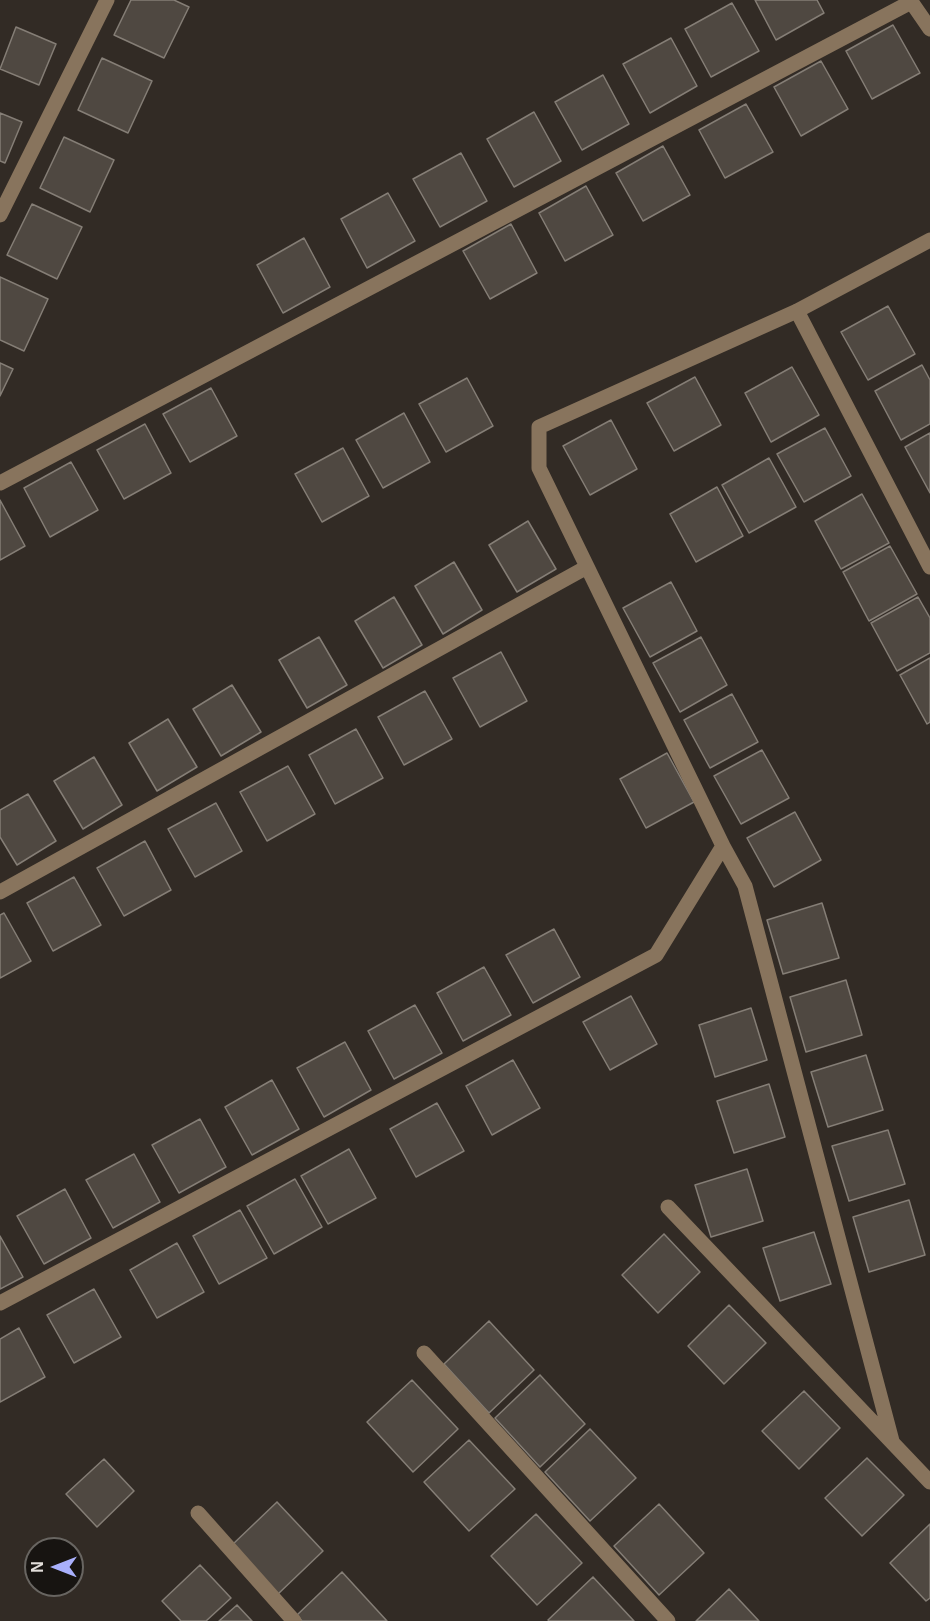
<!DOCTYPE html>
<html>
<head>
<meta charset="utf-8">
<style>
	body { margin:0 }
	#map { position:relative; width:930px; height:1621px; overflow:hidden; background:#322b25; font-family:Helvetica,sans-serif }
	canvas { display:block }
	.north { position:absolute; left:24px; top:1537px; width:60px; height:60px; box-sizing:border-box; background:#171411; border:2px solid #686561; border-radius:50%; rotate:270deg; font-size:16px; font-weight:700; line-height:24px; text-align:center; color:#e2deda }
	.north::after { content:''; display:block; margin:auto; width:21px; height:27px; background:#a9b0fc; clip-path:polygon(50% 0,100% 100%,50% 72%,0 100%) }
</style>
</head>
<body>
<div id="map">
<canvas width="930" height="1621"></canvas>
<div class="north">N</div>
</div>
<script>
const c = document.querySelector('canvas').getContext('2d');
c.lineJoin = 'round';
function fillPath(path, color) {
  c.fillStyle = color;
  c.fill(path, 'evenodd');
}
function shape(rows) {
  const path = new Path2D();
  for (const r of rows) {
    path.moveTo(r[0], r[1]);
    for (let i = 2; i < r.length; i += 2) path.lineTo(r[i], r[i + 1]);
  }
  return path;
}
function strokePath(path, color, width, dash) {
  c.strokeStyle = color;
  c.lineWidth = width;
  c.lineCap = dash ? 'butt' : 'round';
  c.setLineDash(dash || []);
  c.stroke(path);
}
const building = shape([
	[131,0,174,0,189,7,164,58,114,35,131,0],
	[755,0,817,0,824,13,776,40,755,0],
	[732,3,759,51,711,77,685,29,732,3],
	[893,25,920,73,872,99,846,51,893,25],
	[16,27,56,44,39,85,0,69,16,27],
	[671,38,697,86,650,113,623,64,671,38],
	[102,58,152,81,128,133,78,110,102,58],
	[821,61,848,109,801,136,774,87,821,61],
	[603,75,629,124,582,150,555,102,603,75],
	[746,104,773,152,725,178,699,130,746,104],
	[534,112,561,161,514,187,487,139,534,112],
	[0,113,22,122,5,163,0,161,0,113],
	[64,137,114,160,90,212,40,188,64,137],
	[663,146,690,195,643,221,616,173,663,146],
	[461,153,487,201,440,227,413,179,461,153],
	[586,186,613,235,565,261,539,213,586,186],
	[388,193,415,241,367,268,341,219,388,193],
	[32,204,82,227,57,279,7,255,32,204],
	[511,224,537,273,490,299,463,251,511,224],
	[304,238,330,287,283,313,257,265,304,238],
	[0,277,48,299,24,351,0,340,0,277],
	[888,306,915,354,868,380,841,332,888,306],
	[0,363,13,369,0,396,0,363],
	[922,365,930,380,930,424,901,440,875,391,922,365],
	[792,367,819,415,771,442,745,393,792,367],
	[695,377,721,425,674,451,647,403,695,377],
	[467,378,493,426,446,452,419,404,467,378],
	[211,388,237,436,190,462,163,414,211,388],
	[404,413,430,462,383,488,356,440,404,413],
	[611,420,637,469,590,495,563,446,611,420],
	[145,424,171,473,124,499,97,450,145,424],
	[825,428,851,476,804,502,777,454,825,428],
	[930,433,930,493,905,447,930,433],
	[343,448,369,496,322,522,295,474,343,448],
	[769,458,796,507,749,533,722,485,769,458],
	[71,462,98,510,50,537,24,488,71,462],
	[717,487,743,536,696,562,670,514,717,487],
	[862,494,889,543,841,569,815,521,862,494],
	[0,500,25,546,0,560,0,500],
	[528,521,556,569,517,592,489,545,528,521],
	[890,546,917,594,869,621,843,572,890,546],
	[454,562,482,610,443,634,415,586,454,562],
	[671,582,697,631,650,657,623,608,671,582],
	[394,597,422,645,383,668,355,621,394,597],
	[918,597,930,618,930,653,897,671,871,623,918,597],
	[319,637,347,685,307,708,279,660,319,637],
	[701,637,727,685,680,712,653,663,701,637],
	[501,652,527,701,480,727,453,678,501,652],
	[930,658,930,722,927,724,900,675,930,658],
	[232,685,261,732,221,756,193,709,232,685],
	[425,691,452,739,404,765,378,717,425,691],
	[732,694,758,742,710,768,684,720,732,694],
	[168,719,197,767,157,791,129,743,168,719],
	[356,729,383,778,335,804,309,755,356,729],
	[762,750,789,798,741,824,714,776,762,750],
	[667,753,694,802,646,828,620,779,667,753],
	[94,757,122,805,83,829,54,781,94,757],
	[288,766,315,814,267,841,240,792,288,766],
	[28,794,56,841,17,865,0,837,0,810,28,794],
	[216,803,242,851,195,877,168,829,216,803],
	[795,812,821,860,774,887,747,838,795,812],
	[145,841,171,890,124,916,97,868,145,841],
	[74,877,101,925,53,951,27,903,74,877],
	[822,903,839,958,783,974,767,920,822,903],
	[4,913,31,961,0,978,0,915,4,913],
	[554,929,580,977,533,1003,506,955,554,929],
	[484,967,511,1015,463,1041,437,993,484,967],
	[846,980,862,1035,806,1052,790,997,846,980],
	[631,996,657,1044,610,1070,583,1022,631,996],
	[415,1005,442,1053,394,1079,368,1031,415,1005],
	[751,1008,767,1060,715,1077,699,1025,751,1008],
	[345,1042,371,1090,324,1117,297,1068,345,1042],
	[866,1055,883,1110,828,1127,811,1072,866,1055],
	[513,1060,540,1108,492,1135,466,1086,513,1060],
	[272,1080,299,1129,252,1155,225,1107,272,1080],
	[769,1084,785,1137,734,1153,717,1101,769,1084],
	[437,1103,464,1151,416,1177,390,1129,437,1103],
	[200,1119,226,1167,179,1193,152,1145,200,1119],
	[888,1130,905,1184,849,1201,832,1146,888,1130],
	[349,1149,376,1198,328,1224,301,1176,349,1149],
	[134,1154,160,1202,113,1228,86,1180,134,1154],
	[747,1169,763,1221,711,1237,695,1185,747,1169],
	[295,1179,322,1227,274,1254,247,1206,295,1179],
	[65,1189,91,1238,44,1264,17,1216,65,1189],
	[909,1200,925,1255,869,1272,853,1217,909,1200],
	[240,1210,267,1258,219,1284,193,1236,240,1210],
	[814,1232,831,1284,780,1301,763,1248,814,1232],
	[664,1234,700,1272,658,1313,622,1275,664,1234],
	[0,1236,23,1277,0,1289,0,1236],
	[177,1243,204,1292,157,1318,130,1270,177,1243],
	[94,1289,121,1337,74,1363,47,1315,94,1289],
	[729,1305,766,1343,724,1384,688,1346,729,1305],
	[489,1321,534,1370,489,1413,444,1364,489,1321],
	[19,1328,45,1377,0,1402,0,1339,19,1328],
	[540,1375,585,1424,540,1467,495,1418,540,1375],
	[412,1380,458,1429,413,1472,367,1422,412,1380],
	[804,1391,840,1428,799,1469,762,1431,804,1391],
	[590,1429,636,1478,590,1521,545,1472,590,1429],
	[469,1440,515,1489,469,1531,424,1482,469,1440],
	[867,1458,904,1495,862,1536,825,1498,867,1458],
	[104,1459,134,1491,97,1527,66,1494,104,1459],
	[277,1502,323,1551,278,1594,232,1545,277,1502],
	[659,1504,704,1553,659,1595,614,1546,659,1504],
	[536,1514,582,1563,537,1605,491,1556,536,1514],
	[930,1524,930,1598,926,1601,890,1563,930,1524],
	[200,1565,231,1598,206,1621,181,1621,162,1601,200,1565],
	[342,1572,387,1621,302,1621,297,1615,342,1572],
	[593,1577,634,1621,549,1621,548,1620,593,1577],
	[729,1589,759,1621,696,1621,729,1589],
	[237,1605,252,1621,219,1621,237,1605]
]);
fillPath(building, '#4f4841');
strokePath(building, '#857e76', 1.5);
strokePath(shape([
	[910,0,930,29],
	[0,215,107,0],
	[797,311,930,567],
	[0,483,911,2],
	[723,846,745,886,892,1441],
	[0,892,587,567],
	[668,1207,930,1482],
	[0,1303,656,955,723,846,539,468,539,427,797,311,930,240],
	[424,1353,668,1621],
	[198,1513,294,1621]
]), '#88745d', 15);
</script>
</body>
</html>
